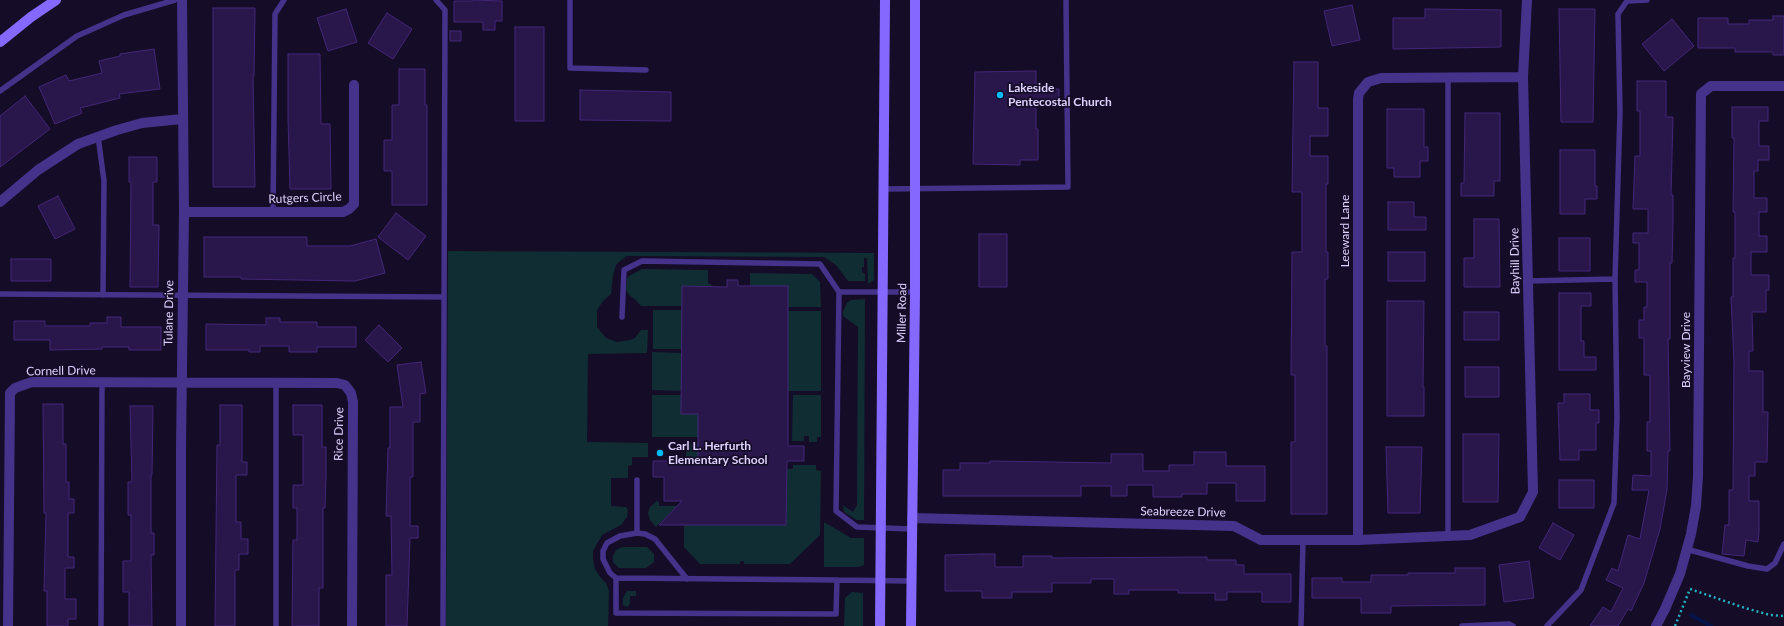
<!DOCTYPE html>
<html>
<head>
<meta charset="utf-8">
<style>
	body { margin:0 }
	canvas { display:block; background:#150c27 }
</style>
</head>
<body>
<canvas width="1784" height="626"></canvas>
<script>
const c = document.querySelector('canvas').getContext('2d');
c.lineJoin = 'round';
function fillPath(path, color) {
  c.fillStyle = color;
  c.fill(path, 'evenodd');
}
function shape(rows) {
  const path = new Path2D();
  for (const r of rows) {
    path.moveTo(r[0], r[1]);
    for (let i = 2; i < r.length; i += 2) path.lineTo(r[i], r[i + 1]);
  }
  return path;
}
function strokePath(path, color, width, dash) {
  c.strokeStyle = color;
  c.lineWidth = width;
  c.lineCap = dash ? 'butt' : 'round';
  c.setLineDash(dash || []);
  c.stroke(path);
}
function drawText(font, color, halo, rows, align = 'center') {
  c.font = font + ' Lato,sans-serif';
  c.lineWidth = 3.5;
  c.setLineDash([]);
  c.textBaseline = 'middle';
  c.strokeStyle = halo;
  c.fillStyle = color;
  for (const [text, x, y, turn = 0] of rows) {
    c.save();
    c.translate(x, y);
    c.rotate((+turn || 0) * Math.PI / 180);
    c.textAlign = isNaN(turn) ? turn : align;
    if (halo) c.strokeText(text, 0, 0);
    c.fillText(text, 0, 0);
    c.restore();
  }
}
fillPath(shape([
	[448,251,874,253,874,280,868,284,867,258,864,258,864,267,862,267,862,272,865,274,865,281,848,281,836,265,824,257,627,256,620,261,616,265,613,275,611,294,603,301,597,310,597,327,606,338,617,342,630,340,635,338,641,330,648,330,647,353,588,354,587,442,648,443,648,457,632,457,632,465,628,466,628,478,611,478,611,506,626,507,628,510,627,517,621,525,602,535,593,551,593,559,595,569,600,577,606,583,609,591,608,626,446,626],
	[642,269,708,270,708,283,713,286,682,286,682,306,641,306,636,300,629,295,626,289,627,279,629,276],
	[750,273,812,274,820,282,821,307,788,307,788,286,750,286],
	[865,299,864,520,857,520,844,512,843,505,853,512,857,505,858,327,843,316,843,312,847,303,851,300],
	[653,310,682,310,682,349,653,349],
	[788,311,821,311,821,391,788,391],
	[652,352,681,353,681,391,652,390],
	[652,395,681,395,681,414,698,414,698,437,652,437],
	[793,395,821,395,821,437,817,437,817,442,809,442,809,436,804,436,804,441,792,441],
	[686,443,698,443,698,461,686,461],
	[793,465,816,465,816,470,821,471,820,535,790,564,744,564,744,561,740,561,740,564,700,564,684,547,684,511,687,525,786,525,787,469,793,469],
	[657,501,659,502,659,506,677,506,656,527,650,520,648,513,650,507],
	[824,522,851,538,864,538,864,565,858,567,824,567],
	[622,547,647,547,654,554,654,562,646,568,619,568,613,562,613,556,616,550],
	[627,591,636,591,636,596,630,596,630,603,628,607,623,605,623,598],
	[852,592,863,593,863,626,844,626,845,598]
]), '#0f2d32');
strokePath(shape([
	[1691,615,1711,626]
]), '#041248', 4);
const building = shape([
	[473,0,502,1,502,21,495,21,495,30,483,30,483,22,454,22,454,1,473,1,473,0],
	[1352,5,1360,40,1332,46,1324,11,1352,5],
	[213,8,255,8,254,76,253,76,255,187,213,187,213,8],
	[346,9,357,42,328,51,317,18,346,9],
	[1425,9,1501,10,1501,47,1393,49,1393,18,1425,18,1425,9],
	[1559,9,1595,9,1593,122,1561,122,1559,9],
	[387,13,412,29,393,59,368,43,387,13],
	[1773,16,1784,16,1784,55,1773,55,1773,52,1735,52,1735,48,1698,48,1698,18,1728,18,1728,24,1749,24,1749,20,1773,20,1773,16],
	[1672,19,1694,46,1664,71,1642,44,1672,19],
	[515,27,544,27,544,121,515,121,515,27],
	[450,31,461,31,461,41,450,41,450,31],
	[154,49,160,89,119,94,120,98,80,108,82,113,55,124,39,87,66,75,69,81,102,73,99,61,120,56,120,54,154,49],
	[288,54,320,54,321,124,330,124,331,189,290,189,288,118,288,54],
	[1294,62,1318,62,1318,108,1328,108,1328,136,1310,136,1310,156,1328,156,1328,184,1326,184,1326,252,1328,252,1328,279,1325,279,1325,346,1327,346,1327,514,1291,514,1291,442,1295,442,1295,375,1291,375,1292,252,1302,252,1302,192,1292,192,1294,62],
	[399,69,425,69,425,105,427,105,427,205,392,205,392,171,384,171,384,140,392,140,392,105,399,105,399,69],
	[1036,71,1036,89,1059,89,1059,102,1036,102,1036,129,1038,129,1038,160,1020,160,1020,165,973,164,975,72,1036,71],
	[1637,81,1666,81,1666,117,1673,117,1671,195,1673,195,1673,224,1672,263,1670,263,1670,339,1668,339,1670,451,1668,451,1667,490,1660,529,1644,583,1631,611,1628,609,1618,626,1590,626,1603,607,1611,612,1623,588,1606,580,1612,568,1618,571,1628,535,1640,539,1649,490,1632,490,1633,475,1651,476,1651,451,1647,451,1647,422,1650,422,1650,375,1644,375,1644,338,1639,338,1639,320,1644,320,1644,307,1647,307,1647,282,1635,282,1635,270,1639,270,1639,243,1633,243,1633,233,1648,233,1648,209,1633,209,1635,156,1640,156,1640,111,1637,111,1637,81],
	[580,90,671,92,671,121,580,120,580,90],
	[25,96,50,129,0,167,0,116,25,96],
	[1732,107,1768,107,1768,121,1759,121,1759,146,1769,146,1769,160,1758,160,1758,171,1754,171,1754,198,1767,198,1767,212,1759,212,1759,236,1767,236,1767,252,1751,252,1751,275,1769,275,1769,290,1766,290,1766,312,1752,312,1753,351,1749,351,1749,371,1763,371,1763,412,1768,412,1767,462,1755,462,1755,476,1749,476,1749,501,1759,501,1759,532,1758,542,1746,540,1744,556,1722,554,1725,525,1729,525,1729,490,1733,490,1734,363,1731,297,1733,297,1733,258,1735,258,1735,212,1733,212,1734,138,1732,138,1732,107],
	[1387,109,1424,109,1424,147,1428,147,1428,161,1420,161,1420,177,1394,177,1394,168,1387,168,1387,109],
	[1465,113,1500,113,1500,181,1494,181,1494,196,1461,196,1461,183,1464,183,1465,113],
	[1560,150,1595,150,1595,186,1597,186,1597,199,1585,199,1585,214,1560,214,1560,150],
	[129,157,157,157,157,182,153,182,153,225,159,225,158,287,130,287,131,182,129,182,129,157],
	[58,196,75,229,55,239,38,206,58,196],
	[1388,202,1414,202,1414,217,1426,217,1426,230,1388,230,1388,202],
	[396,213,426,236,408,260,378,237,396,213],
	[1474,219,1499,219,1500,287,1464,287,1464,258,1474,258,1474,219],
	[979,234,1007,234,1007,287,979,287,979,234],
	[204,237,307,237,307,246,350,246,376,239,385,273,355,281,241,279,241,277,204,277,204,237],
	[1559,238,1590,238,1590,271,1559,271,1559,238],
	[1388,252,1425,252,1425,281,1388,281,1388,252],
	[11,259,51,259,51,281,11,281,11,259],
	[727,280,738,280,738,286,788,286,788,446,804,446,804,461,787,461,786,525,659,525,682,501,664,501,664,477,653,477,653,461,698,461,698,414,681,414,682,286,727,287,727,280],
	[1559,293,1591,293,1591,306,1581,306,1581,341,1584,341,1584,357,1596,357,1596,370,1559,370,1559,293],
	[1387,301,1424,301,1423,387,1424,387,1424,416,1387,416,1387,301],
	[1464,312,1499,312,1499,340,1464,340,1464,312],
	[107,317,121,317,121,327,161,327,161,350,129,350,129,347,102,347,102,349,50,350,50,340,14,340,14,321,45,321,45,326,90,326,90,323,107,323,107,317],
	[266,318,280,318,280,322,317,322,317,327,356,327,356,347,317,347,317,352,289,352,289,346,260,346,260,352,249,352,249,350,206,350,206,324,266,325,266,318],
	[379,325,402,348,388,362,365,340,379,325],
	[421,362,426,393,420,394,420,422,413,422,413,477,410,477,410,526,418,526,418,538,410,538,407,626,386,626,386,575,392,575,391,516,386,516,388,448,390,448,390,407,403,407,397,365,421,362],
	[1465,367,1499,367,1499,397,1465,397,1465,367],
	[1564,394,1590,394,1590,410,1599,410,1599,423,1596,423,1596,450,1579,450,1579,460,1560,460,1558,403,1564,403,1564,394],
	[43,404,63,404,63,444,66,444,66,482,69,482,69,499,74,499,74,513,68,513,68,557,74,557,74,568,65,568,65,599,76,599,76,619,68,619,68,626,47,626,47,591,44,591,46,513,44,513,43,404],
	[220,405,242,405,242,462,247,462,247,475,236,475,236,522,241,522,241,539,248,539,248,554,239,554,239,570,235,570,235,626,215,626,217,445,220,445,220,405],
	[293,405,322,405,322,447,326,447,326,476,325,508,323,508,323,588,319,588,319,626,292,626,293,540,297,540,297,508,293,508,293,485,303,485,303,435,293,435,293,405],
	[130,406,153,406,152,475,151,475,151,533,154,533,154,555,151,555,152,626,129,626,129,592,123,592,123,561,131,561,131,515,128,515,128,482,132,482,130,406],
	[1463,434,1499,434,1498,502,1463,502,1463,434],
	[1386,447,1422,447,1420,513,1388,513,1386,447],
	[1194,452,1226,452,1226,466,1265,466,1265,501,1236,501,1236,483,1207,483,1207,494,1182,494,1182,497,1153,497,1153,485,1127,485,1127,496,1111,496,1111,486,1081,486,1081,496,943,496,943,470,960,470,960,463,990,463,990,461,1111,463,1111,454,1143,454,1143,471,1169,471,1169,465,1194,465,1194,452],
	[1559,480,1594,480,1594,508,1559,508,1559,480],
	[1553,523,1574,535,1560,560,1539,548,1553,523],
	[982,554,995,554,995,567,1023,567,1023,556,1052,556,1052,558,1207,557,1207,560,1236,560,1236,565,1244,565,1244,574,1291,574,1291,602,1262,602,1262,592,1227,592,1227,600,1215,600,1215,593,1178,593,1178,590,1129,590,1129,594,1114,594,1114,579,1091,579,1091,583,1052,583,1052,592,1012,592,1012,598,982,598,982,591,945,591,945,555,982,554],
	[1529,561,1534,598,1504,602,1499,565,1529,561],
	[1455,568,1485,568,1485,605,1391,606,1391,613,1361,613,1361,598,1312,598,1312,578,1342,578,1342,582,1371,582,1371,575,1408,575,1408,573,1455,573,1455,568]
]);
fillPath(building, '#29164a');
strokePath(building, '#432678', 1);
strokePath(shape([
	[1675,626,1690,589,1745,608,1770,615,1784,616]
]), '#21b3c4', 2.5, [2, 3]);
strokePath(shape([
	[436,0,445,10,443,626],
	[570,0,570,68,646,70],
	[1448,78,1448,536],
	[0,91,77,36,124,15,175,0],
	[98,136,104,181,103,295],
	[884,189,1068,187,1066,0],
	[273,212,275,14,284,0],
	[1528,281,1615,279],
	[839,292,915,292],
	[0,294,444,297],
	[622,317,624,270,642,261,820,264,839,292,836,511,857,527,912,529],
	[637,480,637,533],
	[1686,549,1748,566,1767,569,1775,563,1784,544],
	[616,578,610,573,603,559,603,551,607,543,620,536,637,533,645,534,655,539,687,579],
	[837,580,836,614,616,613,616,578,837,580,911,581],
	[101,626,102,383],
	[276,626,276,383],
	[1301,626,1303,540],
	[1462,626,1509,624,1513,626],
	[1547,626,1581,590,1614,503,1617,418,1615,279,1620,112,1618,14,1627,1,1647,0]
]), '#44328b', 5.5);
strokePath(shape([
	[0,202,38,170,78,144,117,130,142,123,182,119],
	[184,212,343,212,349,209,354,204,354,85],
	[912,518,1234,526,1261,540,1358,540,1470,535,1520,517,1533,492,1523,77,1527,0],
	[1358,540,1358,99,1359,93,1368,82,1381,78,1523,77],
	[8,626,10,393,15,388,32,382,337,383,345,385,351,393,353,402,352,626],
	[181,626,181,447,184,212,182,0],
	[1656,626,1665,609,1680,574,1691,534,1696,506,1698,476,1701,94,1711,86,1784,86]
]), '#44328b', 10);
strokePath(shape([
	[0,42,31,17,56,0],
	[880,626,885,0],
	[911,626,915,292,915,0]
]), '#8569ff', 10);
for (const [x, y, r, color] of [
	[1000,95,4,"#00bbfd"],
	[660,453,4,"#00bbfd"]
]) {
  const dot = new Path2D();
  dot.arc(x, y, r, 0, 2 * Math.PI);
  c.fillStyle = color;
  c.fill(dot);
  strokePath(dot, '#150c27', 1.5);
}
drawText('bold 12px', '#dfd2ff', '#150c27', [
	["Lakeside",1008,88],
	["Pentecostal Church",1008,102],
	["Carl L. Herfurth",668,446],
	["Elementary School",668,460]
], 'left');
drawText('12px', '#dfd2ff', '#150c27', [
	["Rutgers Circle",305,198,-2],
	["Leeward Lane",1345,231,-90],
	["Bayhill Drive",1515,261,-91],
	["Tulane Drive",169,313,-89],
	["Miller Road",902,313,-89],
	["Bayview Drive",1686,350,-90],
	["Cornell Drive",61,371,-1],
	["Rice Drive",339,434,-89],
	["Seabreeze Drive",1183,512,1]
]);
</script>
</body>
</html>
